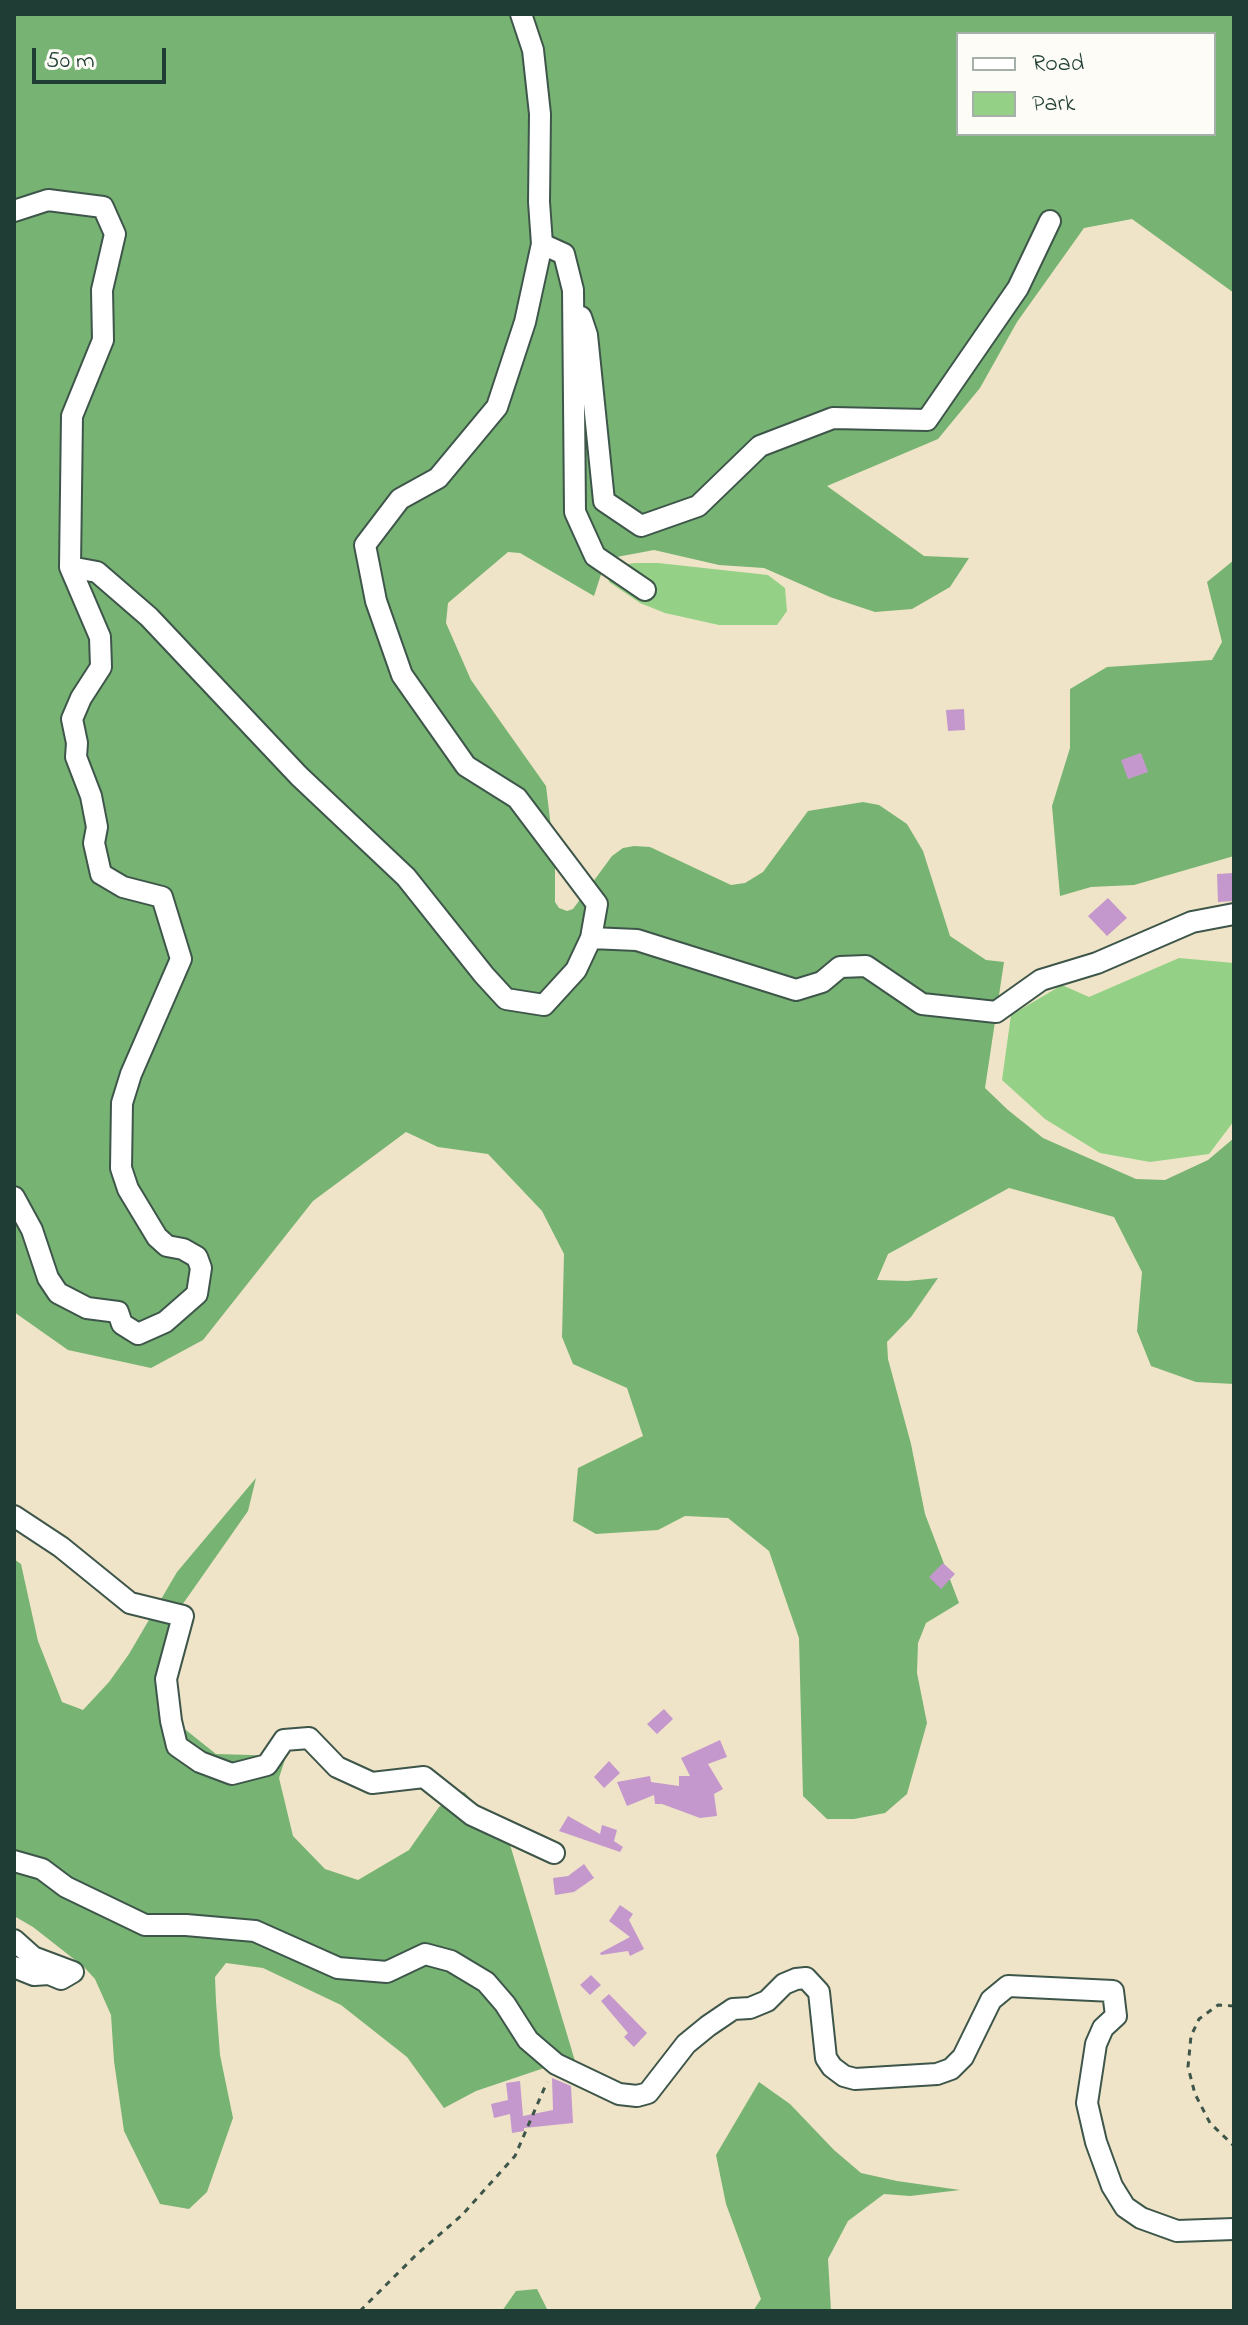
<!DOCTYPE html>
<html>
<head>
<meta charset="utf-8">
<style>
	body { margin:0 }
	#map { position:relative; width:1248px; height:2325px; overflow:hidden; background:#efe4c7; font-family:"Indie Flower",sans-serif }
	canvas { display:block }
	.frame { position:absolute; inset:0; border:16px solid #1f3d34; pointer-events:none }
	.legend { position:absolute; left:956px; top:32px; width:260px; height:104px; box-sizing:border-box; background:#fdfcf7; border:2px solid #a4b0a9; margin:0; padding:10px 14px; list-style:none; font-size:24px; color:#1f3d34 }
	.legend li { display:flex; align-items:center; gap:16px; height:40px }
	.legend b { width:40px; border:2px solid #a4b0a9 }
	.scale { position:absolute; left:32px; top:48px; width:134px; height:36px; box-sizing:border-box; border:4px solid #1f3d34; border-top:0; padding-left:10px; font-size:24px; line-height:28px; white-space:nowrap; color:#1f3d34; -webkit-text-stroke:6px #fdfcf7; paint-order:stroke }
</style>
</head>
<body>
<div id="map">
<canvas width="1248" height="2325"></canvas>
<div class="frame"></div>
<ul class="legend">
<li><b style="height:10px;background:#fff"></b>Road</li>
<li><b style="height:22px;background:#94d186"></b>Park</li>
</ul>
<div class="scale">50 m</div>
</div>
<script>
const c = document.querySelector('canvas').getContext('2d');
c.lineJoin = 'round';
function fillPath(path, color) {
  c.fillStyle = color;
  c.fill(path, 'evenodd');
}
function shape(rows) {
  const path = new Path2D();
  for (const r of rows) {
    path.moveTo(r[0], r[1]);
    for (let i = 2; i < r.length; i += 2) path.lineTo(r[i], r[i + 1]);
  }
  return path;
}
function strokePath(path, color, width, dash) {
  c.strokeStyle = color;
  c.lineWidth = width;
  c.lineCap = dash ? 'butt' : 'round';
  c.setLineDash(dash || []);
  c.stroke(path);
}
fillPath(shape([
	[635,563,658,563,768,575,785,588,787,611,777,625,719,625,665,613,640,603,609,582,608,574,615,566],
	[1179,958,1234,963,1234,1121,1209,1154,1150,1162,1100,1153,1045,1119,1002,1080,1011,1015,1062,985,1089,997]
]), '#94d186');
fillPath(shape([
	[14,14,1234,14,1234,293,1132,219,1084,228,1017,322,980,388,938,439,827,486,924,556,969,558,950,587,912,609,875,612,830,597,764,568,719,565,654,550,606,559,594,596,520,553,508,552,448,603,446,623,471,680,546,786,555,860,555,902,559,908,567,911,573,909,612,856,623,848,634,846,650,847,731,885,745,883,763,872,808,811,863,802,879,805,907,824,923,851,950,936,986,960,1004,962,985,1088,1008,1110,1043,1138,1136,1179,1165,1180,1208,1160,1234,1138,1234,1384,1196,1382,1151,1366,1137,1331,1142,1272,1114,1217,1009,1188,888,1254,877,1280,907,1281,938,1278,911,1317,887,1342,888,1359,911,1444,925,1514,959,1603,926,1623,918,1643,917,1673,927,1723,907,1794,885,1813,854,1819,827,1819,803,1796,799,1638,769,1551,728,1518,685,1516,658,1530,596,1534,573,1521,578,1468,643,1436,627,1388,573,1364,562,1337,564,1254,542,1211,488,1154,438,1147,406,1132,313,1201,203,1340,151,1368,68,1350,14,1312],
	[958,34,1214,34,1214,134,958,134],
	[1234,560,1234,856,1134,885,1091,887,1060,896,1052,806,1070,748,1070,689,1107,667,1212,660,1222,642,1207,582],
	[256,1478,248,1511,180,1608,168,1634,177,1723,216,1754,286,1756,279,1778,293,1836,325,1869,358,1880,409,1850,439,1807,464,1792,508,1838,575,2061,556,2064,476,2091,444,2108,407,2057,341,2005,263,1968,226,1963,215,1977,216,2002,220,2055,233,2118,207,2192,189,2209,160,2204,124,2131,114,2061,111,2015,95,1979,84,1967,33,1927,14,1916,14,1559,21,1564,38,1641,62,1702,83,1710,109,1682,129,1654,177,1572],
	[759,2082,790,2104,834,2150,861,2173,897,2181,960,2190,910,2196,884,2194,848,2221,828,2259,831,2311,753,2311,761,2299,726,2204,716,2155],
	[537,2289,548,2311,502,2311,516,2291]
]), '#77b373');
fillPath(shape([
	[964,709,965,730,948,731,946,710],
	[1141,753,1148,772,1128,779,1121,760],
	[1234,873,1234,901,1218,902,1217,874],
	[1108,898,1127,918,1107,936,1088,916],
	[943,1563,955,1574,941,1589,929,1577],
	[664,1709,673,1719,657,1734,647,1724],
	[720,1740,727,1757,708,1764,723,1789,714,1794,717,1816,700,1818,662,1804,655,1804,654,1795,627,1806,617,1782,650,1776,651,1782,679,1786,679,1776,690,1776,681,1758],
	[609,1761,620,1773,604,1788,594,1777],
	[568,1816,600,1834,602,1825,617,1830,614,1841,623,1847,620,1852,559,1831],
	[584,1864,594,1878,574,1892,555,1895,553,1878,568,1876],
	[620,1905,633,1914,629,1920,644,1949,630,1956,628,1951,601,1955,600,1953,630,1937,609,1921],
	[591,1975,601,1985,590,1995,580,1985],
	[609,1994,647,2033,634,2047,624,2037,628,2033,601,2001],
	[552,2078,571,2086,573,2123,524,2128,524,2131,512,2133,510,2114,494,2118,491,2104,508,2100,506,2083,520,2081,523,2116,553,2110]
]), '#c598cd');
const minor = shape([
	[521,14,533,50,540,114,539,202,542,244],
	[14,211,48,200,103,207,115,234,102,290,103,340,72,416,70,567],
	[581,317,587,335,604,501,641,526,698,506,760,446,833,418,927,420,1018,288,1050,221],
	[591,938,637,940,796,990,822,982,840,967,866,966,922,1004,996,1012,1041,980,1097,963,1192,922,1234,914],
	[14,1197,32,1230,48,1278,58,1293,87,1308,118,1312,122,1324,138,1334,165,1322,197,1294,201,1268,197,1257,183,1249,167,1246,157,1237,128,1189,121,1168,122,1103,131,1074,181,959,162,897,123,887,101,874,94,843,97,827,91,796,76,757,77,743,72,719,81,698,101,667,100,637,70,567,97,572,149,617,299,776,406,877,484,975,506,999,544,1005,576,970,591,938,597,904,517,798,466,766,402,675,376,601,365,545,400,499,438,478,497,407,525,322,542,244,564,254,573,290,575,512,595,556,645,590],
	[14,1516,61,1547,130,1603,183,1616,166,1679,171,1721,177,1746,200,1762,232,1774,267,1765,284,1740,309,1738,337,1767,372,1783,424,1777,472,1815,554,1853],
	[14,1861,42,1869,66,1887,145,1925,186,1925,255,1931,338,1968,387,1972,425,1954,451,1961,486,1982,505,2004,528,2040,556,2064,619,2094,637,2096,648,2093,686,2044,708,2026,733,2009,750,2008,767,2001,784,1984,796,1979,806,1978,819,1992,826,2058,832,2067,844,2076,855,2079,937,2074,951,2069,963,2057,991,2000,1008,1986,1113,1991,1116,2016,1103,2028,1096,2044,1087,2103,1096,2142,1112,2186,1125,2207,1141,2218,1177,2231,1234,2229],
	[14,1940,33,1957,73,1972,61,1979,49,1974,34,1975,14,1967]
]);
strokePath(minor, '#3e564a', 24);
strokePath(shape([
	[1234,2006,1218,2005,1199,2019,1191,2036,1188,2067,1195,2094,1210,2123,1234,2146],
	[360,2311,415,2256,462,2215,515,2156,547,2082]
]), '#3e564a', 3, [6, 6]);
strokePath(minor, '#fff', 20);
</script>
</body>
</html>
